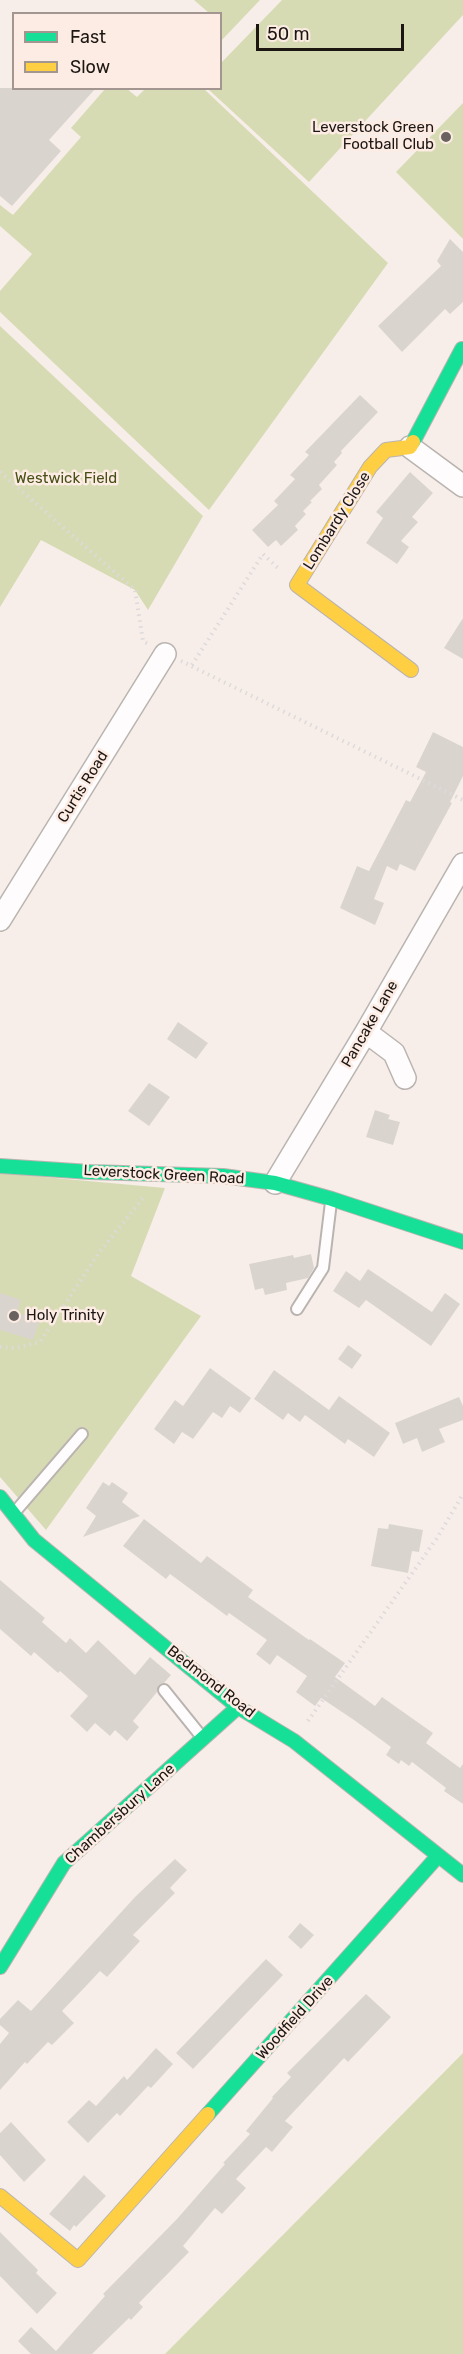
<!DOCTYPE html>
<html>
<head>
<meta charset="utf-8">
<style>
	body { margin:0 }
	#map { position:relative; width:463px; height:2354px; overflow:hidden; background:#f7eeea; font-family:Rubik,sans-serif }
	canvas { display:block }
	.legend { position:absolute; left:12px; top:12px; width:210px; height:78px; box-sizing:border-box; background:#fdece4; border:2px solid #a39690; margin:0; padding:8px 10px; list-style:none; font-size:18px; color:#1c1613 }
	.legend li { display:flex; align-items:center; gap:12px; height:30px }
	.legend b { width:30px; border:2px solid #a39690 }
	.scale { position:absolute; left:256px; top:24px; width:148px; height:27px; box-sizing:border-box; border:3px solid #1c1613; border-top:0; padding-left:8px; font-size:18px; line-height:21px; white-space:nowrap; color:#1c1613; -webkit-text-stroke:4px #fdece4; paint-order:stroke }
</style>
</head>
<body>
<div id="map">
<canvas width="463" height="2354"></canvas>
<ul class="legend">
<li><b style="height:8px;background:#16e098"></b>Fast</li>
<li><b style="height:8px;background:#ffcf43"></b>Slow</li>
</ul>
<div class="scale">50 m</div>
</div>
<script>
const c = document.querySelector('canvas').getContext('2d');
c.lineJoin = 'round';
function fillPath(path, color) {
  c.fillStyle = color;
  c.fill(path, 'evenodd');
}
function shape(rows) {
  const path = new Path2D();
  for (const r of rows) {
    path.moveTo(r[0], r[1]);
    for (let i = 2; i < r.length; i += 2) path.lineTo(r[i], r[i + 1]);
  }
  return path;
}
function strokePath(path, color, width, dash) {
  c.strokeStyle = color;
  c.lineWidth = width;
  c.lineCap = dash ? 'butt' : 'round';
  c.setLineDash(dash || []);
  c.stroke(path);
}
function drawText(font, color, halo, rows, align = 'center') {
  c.font = font + ' Rubik,sans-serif';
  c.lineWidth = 5;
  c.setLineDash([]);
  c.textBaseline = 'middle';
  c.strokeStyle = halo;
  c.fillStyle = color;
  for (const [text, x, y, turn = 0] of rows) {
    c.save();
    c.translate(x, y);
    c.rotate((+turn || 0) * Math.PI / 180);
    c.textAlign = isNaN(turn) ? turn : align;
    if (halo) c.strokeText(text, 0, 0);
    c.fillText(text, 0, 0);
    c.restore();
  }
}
fillPath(shape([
	[194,0,260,0,221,41,220,14,209,13],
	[282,0,463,0,463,15,309,182,208,89,220,88,221,63],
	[105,89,127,89,137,97,145,89,204,89,388,263,209,510,0,312,0,291,32,254,0,226,0,205,13,215,81,137,71,128],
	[463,103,463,239,396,172],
	[0,326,203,516,148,610,135,590,41,540,0,607],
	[0,1173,165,1188,131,1276,201,1316,46,1530,0,1477],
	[463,2053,463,2354,165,2354]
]), '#d7dbb4');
fillPath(shape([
	[0,88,96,88,49,140,61,151,12,206,0,196],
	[450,239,463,252,463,302,450,314,445,309,402,352,378,326,441,266,437,261],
	[360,395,378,412,341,451,342,453,334,462,337,465,319,485,322,489,310,501,312,502,303,511,306,514,295,526,298,530,281,546,276,540,268,547,252,530,278,505,274,501,295,479,290,475,309,455,305,452],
	[410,472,433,493,412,517,418,522,401,541,409,547,397,564,366,543,383,518,376,512],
	[463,618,463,659,444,648],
	[433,732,463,747,463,776,450,802,452,803,415,871,400,864,397,871,387,866,374,899,384,903,375,925,340,908,357,866,369,871,406,800,410,802,426,772,416,767],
	[178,1022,208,1043,196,1059,167,1039],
	[149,1083,170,1097,149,1126,128,1111],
	[375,1110,390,1115,388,1119,400,1122,393,1145,366,1137],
	[311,1254,314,1268,308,1278,286,1283,287,1290,265,1295,263,1288,255,1290,249,1264,293,1255,294,1258],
	[368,1269,432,1312,445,1293,460,1304,431,1346,366,1300,359,1308,333,1291,346,1271,360,1281],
	[0,1293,21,1300,17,1313,40,1319,33,1340,0,1330],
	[348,1345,362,1355,352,1369,338,1359],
	[210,1368,251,1398,240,1413,230,1406,222,1418,213,1412,193,1439,182,1432,174,1444,154,1429,175,1400,183,1406],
	[274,1370,329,1410,339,1396,390,1433,374,1457,348,1439,345,1444,305,1415,300,1422,288,1413,283,1420,254,1399],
	[459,1397,463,1406,463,1420,439,1429,445,1442,422,1452,417,1438,403,1444,395,1423],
	[103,1482,109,1486,112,1482,128,1493,122,1502,140,1516,83,1537,96,1516,86,1508],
	[144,1519,201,1563,207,1556,253,1590,248,1597,309,1640,310,1639,345,1663,335,1677,375,1706,382,1697,433,1733,426,1743,460,1768,463,1764,463,1804,444,1791,446,1788,412,1762,409,1766,401,1760,399,1764,386,1755,391,1747,354,1720,321,1698,315,1706,296,1692,307,1676,277,1655,270,1665,256,1654,267,1640,229,1613,227,1616,170,1574,166,1579,123,1546],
	[389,1524,423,1530,419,1552,412,1551,408,1573,371,1566,378,1528,388,1529],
	[0,1580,45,1618,42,1622,66,1643,70,1638,86,1653,98,1640,135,1675,150,1657,171,1675,164,1683,159,1685,157,1692,133,1721,139,1727,127,1741,115,1730,110,1736,95,1723,87,1732,70,1716,88,1696,60,1671,58,1673,34,1652,31,1656,0,1629],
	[175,1859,187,1870,170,1888,175,1893,133,1935,140,1941,107,1977,100,1971,87,1985,62,2011,74,2023,52,2045,48,2042,27,2064,25,2062,0,2090,0,2044,9,2033,0,2025,0,2019,18,2000,31,2011,135,1897],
	[300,1923,314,1935,301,1949,288,1937],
	[266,1959,283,1975,193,2069,176,2053],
	[366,1994,391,2017,348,2062,344,2058,285,2121,293,2127,272,2152,266,2147,236,2179,246,2188,222,2214,215,2208,183,2246,189,2252,139,2303,143,2307,131,2320,129,2318,92,2354,31,2354,18,2341,31,2327,56,2351,105,2296,103,2294,177,2219,225,2164,223,2163,250,2134,246,2131,273,2098,272,2097,291,2077,287,2073],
	[156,2048,173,2064,151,2088,148,2086,120,2116,117,2113,88,2143,67,2122,89,2100,96,2106,124,2076,127,2080],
	[11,2122,46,2160,24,2182,0,2155,0,2133],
	[84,2175,106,2196,76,2227,74,2225,70,2231,49,2214],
	[0,2232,38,2270,36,2273,57,2293,37,2314,0,2276]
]), '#dad4cf');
const lane = shape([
	[297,1309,323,1268,331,1202],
	[14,1513,82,1434],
	[164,1690,201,1736]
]);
const street = shape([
	[410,447,463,486],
	[0,920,165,654],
	[366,1032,394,1053,405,1078],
	[275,1183,366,1032,463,864]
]);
const fast = shape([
	[413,442,462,349],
	[0,1166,90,1172,223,1176,275,1183,332,1199,463,1242],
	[0,1497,34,1540,238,1707,294,1741,463,1875],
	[0,1967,64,1863,238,1707],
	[208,2114,438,1856]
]);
const slow = shape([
	[411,670,297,585,370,467,386,450,410,447,413,442],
	[0,2196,78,2260,208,2114]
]);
strokePath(lane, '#bab4b0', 14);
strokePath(street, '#bab4b0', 24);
strokePath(fast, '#bab4b0', 16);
strokePath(slow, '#bab4b0', 16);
strokePath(shape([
	[0,472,135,590,143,641,150,645],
	[181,661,463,800],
	[192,665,263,554,278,568],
	[0,1347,15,1348,40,1342,98,1254,143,1198],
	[308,1721,437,1538,463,1494]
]), '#dddad9', 4, [1.5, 4.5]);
strokePath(lane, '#fefcfc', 10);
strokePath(street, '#fefcfc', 21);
strokePath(fast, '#16e098', 14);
strokePath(slow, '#ffcf43', 14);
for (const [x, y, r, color] of [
	[446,137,6,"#69625e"],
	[14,1316,6,"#69625e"]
]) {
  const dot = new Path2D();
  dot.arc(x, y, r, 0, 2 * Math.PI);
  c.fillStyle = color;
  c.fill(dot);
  strokePath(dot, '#fdece4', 2);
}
drawText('15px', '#1c1613', '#fdece4', [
	["Leverstock Green",434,128],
	["Football Club",434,145],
	["Holy Trinity",26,1316,"left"]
], 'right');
drawText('15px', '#465016', '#fdece4', [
	["Westwick Field",66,479]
]);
drawText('15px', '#1c1613', '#fdece4', [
	["Lombardy Close",337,521,-58],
	["Curtis Road",83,787,-58],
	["Pancake Lane",370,1024,-60],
	["Leverstock Green Road",164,1175,3],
	["Bedmond Road",211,1682,38],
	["Chambersbury Lane",120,1814,-42],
	["Woodfield Drive",295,2018,-48]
]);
</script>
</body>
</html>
